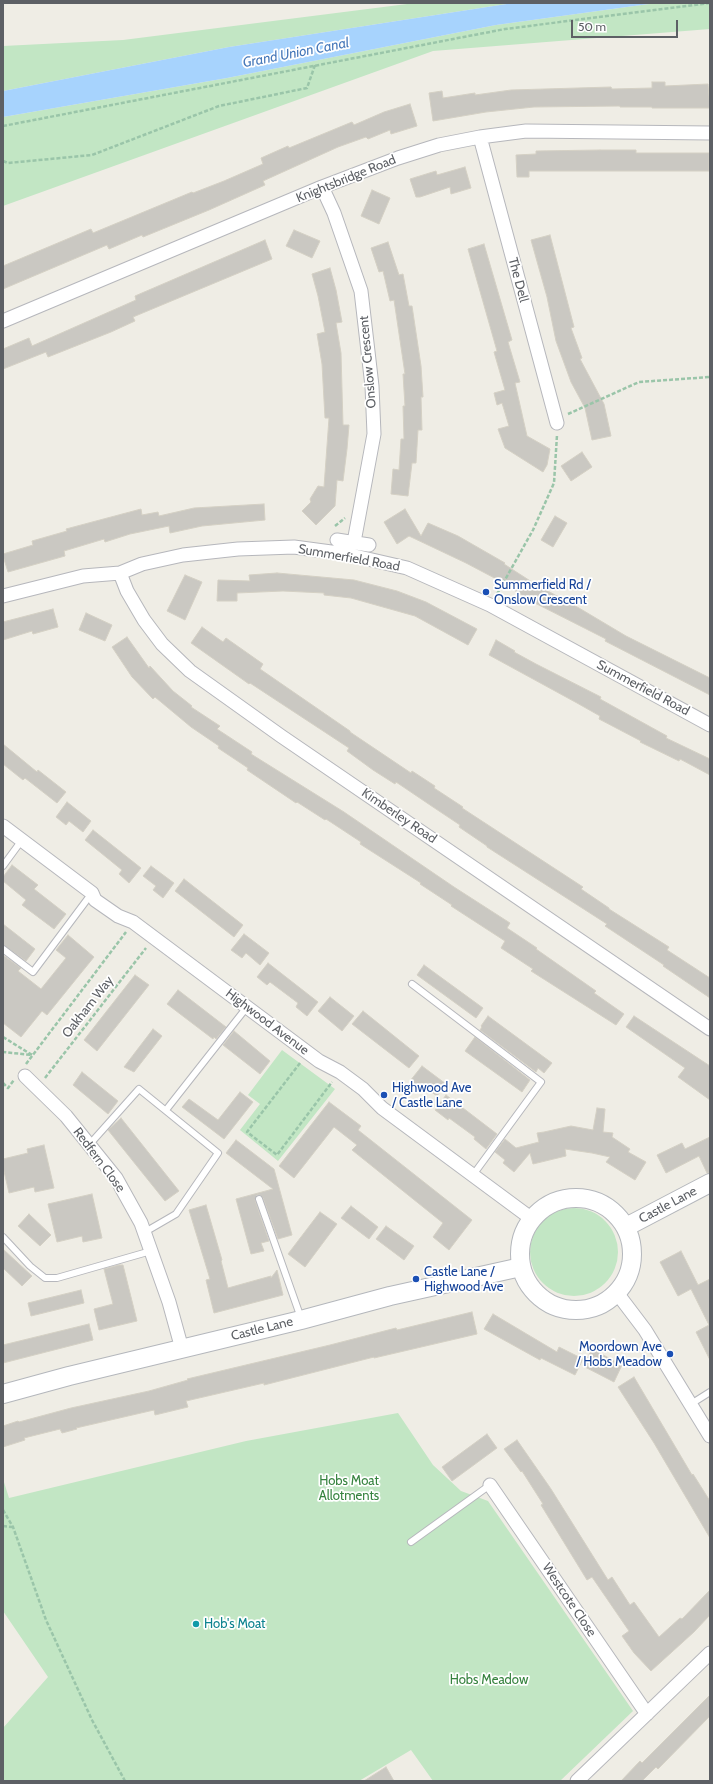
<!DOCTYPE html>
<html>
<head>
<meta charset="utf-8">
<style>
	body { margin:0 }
	#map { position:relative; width:713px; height:1784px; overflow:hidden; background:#efede5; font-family:Cabin,sans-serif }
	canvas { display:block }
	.frame { position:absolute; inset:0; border:4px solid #5d6065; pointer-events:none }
	.scale { position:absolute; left:571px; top:20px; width:107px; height:18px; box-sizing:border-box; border:2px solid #5d6065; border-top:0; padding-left:5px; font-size:12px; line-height:14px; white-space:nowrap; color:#5d6065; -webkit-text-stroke:3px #fff; paint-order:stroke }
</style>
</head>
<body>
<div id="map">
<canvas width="713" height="1784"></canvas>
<div class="frame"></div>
<div class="scale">50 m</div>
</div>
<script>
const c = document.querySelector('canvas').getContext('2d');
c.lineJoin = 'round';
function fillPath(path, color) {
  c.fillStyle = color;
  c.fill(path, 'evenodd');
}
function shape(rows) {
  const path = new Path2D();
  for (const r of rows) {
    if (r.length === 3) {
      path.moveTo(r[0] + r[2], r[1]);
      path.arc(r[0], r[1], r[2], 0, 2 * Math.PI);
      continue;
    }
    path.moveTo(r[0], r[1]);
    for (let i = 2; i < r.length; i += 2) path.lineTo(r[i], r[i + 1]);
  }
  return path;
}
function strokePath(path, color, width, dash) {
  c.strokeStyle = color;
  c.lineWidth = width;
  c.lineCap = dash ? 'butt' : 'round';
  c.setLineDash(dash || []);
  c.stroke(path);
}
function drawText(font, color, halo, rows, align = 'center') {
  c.font = font + ' Cabin,sans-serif';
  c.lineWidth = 3.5;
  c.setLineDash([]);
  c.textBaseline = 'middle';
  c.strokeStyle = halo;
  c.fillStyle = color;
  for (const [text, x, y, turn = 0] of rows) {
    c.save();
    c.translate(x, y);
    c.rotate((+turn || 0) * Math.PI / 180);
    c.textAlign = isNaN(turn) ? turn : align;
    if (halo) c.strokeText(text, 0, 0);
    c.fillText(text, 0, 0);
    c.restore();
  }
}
fillPath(shape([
	[415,3,513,3,229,47,3,91,3,46,123,40],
	[656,3,710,3,710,29,433,51,3,206,3,117,227,78,496,25],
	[282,1050,335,1089,278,1161,240,1130,260,1104,248,1095],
	[574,1252,44],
	[398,1413,433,1465,461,1491,488,1501,633,1711,560,1781,433,1781,411,1750,359,1781,3,1781,3,1728,48,1677,3,1611,3,1479,9,1498,246,1441]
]), '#c2e6c4');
fillPath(shape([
	[513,3,656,3,496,25,227,78,3,117,3,91,229,47]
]), '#a7d3fd');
const building = shape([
	[652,82,665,82,665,86,708,84,710,108,652,108,652,107,620,107,620,106,534,107,486,112,433,121,429,93,442,91,443,98,475,93,475,95,511,90,611,87,612,89,652,88,652,82],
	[410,104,417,126,391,134,390,130,368,139,366,137,338,147,263,181,265,185,209,210,143,237,142,235,109,249,107,245,3,289,3,266,91,229,93,233,192,192,193,193,224,181,263,164,261,158,288,146,289,148,352,122,354,125,384,112,410,104],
	[600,150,636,150,636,153,709,153,709,171,529,171,529,177,517,177,516,155,536,154,536,151,600,150],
	[465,167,471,188,451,194,450,187,420,197,416,197,410,179,436,171,437,175,465,167],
	[372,190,390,198,379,224,361,216,372,190],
	[294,230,320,241,312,258,286,246,294,230],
	[550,235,574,327,571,328,582,358,580,359,604,404,611,436,592,440,585,408,571,382,556,341,547,297,531,240,550,235],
	[265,240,272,259,133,317,135,321,111,332,48,357,46,352,3,369,3,349,29,338,32,346,136,300,135,296,265,240],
	[388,242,399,275,403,274,409,306,412,306,421,366,423,397,421,397,422,430,418,430,416,463,412,463,408,496,391,494,393,469,399,470,401,439,404,439,403,406,405,406,403,374,405,374,394,300,390,301,383,271,379,272,371,248,388,242],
	[484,244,512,340,508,342,520,382,515,383,527,436,550,449,547,465,543,472,505,448,498,429,509,426,502,403,497,405,494,393,505,390,494,352,497,351,468,249,484,244],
	[330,268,336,290,342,322,336,323,341,353,343,425,349,425,347,449,343,481,337,480,335,506,316,525,302,511,311,502,310,499,318,486,324,487,329,418,325,418,322,364,317,334,325,332,318,296,312,274,330,268],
	[582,452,592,467,571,481,561,466,582,452],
	[264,504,265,520,202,526,170,533,169,526,130,534,105,542,104,539,64,551,65,556,8,572,3,556,3,554,33,545,32,541,67,531,66,529,141,509,142,515,158,512,159,516,194,508,264,504],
	[405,509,421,536,428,523,458,536,505,563,504,564,535,584,579,608,626,636,710,678,710,695,605,641,606,639,529,600,502,582,466,563,409,536,397,544,384,522,405,509],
	[555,516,567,523,553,547,541,540,555,516],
	[277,573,354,580,397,591,426,602,477,629,468,645,415,616,351,598,324,595,324,593,283,591,237,593,237,601,217,601,218,580,250,581,249,575,277,573],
	[185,575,202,582,185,620,167,611,185,575],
	[53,609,58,627,33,634,32,631,3,640,3,622,53,609],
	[86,613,112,625,105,641,79,630,86,613],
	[202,627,223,642,226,638,263,664,260,669,350,731,350,732,411,773,412,771,435,786,434,788,463,807,462,808,583,887,581,889,609,908,609,909,669,947,667,950,710,978,710,998,663,966,664,965,605,926,607,924,487,847,487,846,459,827,460,825,433,807,396,782,395,784,373,770,347,751,349,748,250,683,249,684,191,643,202,627],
	[127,637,149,668,150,666,173,691,192,706,191,707,220,726,217,729,252,752,251,754,344,812,454,887,510,923,507,928,537,948,536,949,596,991,594,993,624,1014,616,1025,531,971,533,969,501,948,505,941,451,906,452,905,420,884,421,883,360,844,361,842,326,819,325,820,297,802,296,803,247,770,248,768,218,748,219,746,191,727,155,697,153,699,132,677,112,647,127,637],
	[496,640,515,651,514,652,536,664,601,697,600,699,667,736,666,738,710,759,710,775,680,759,679,761,640,742,641,741,599,719,600,716,577,703,489,655,496,640],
	[3,744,37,772,38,770,66,792,57,803,25,778,23,780,3,764,3,744],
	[67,802,91,821,83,832,69,821,66,825,56,817,67,802],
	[93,830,141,868,129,883,119,874,122,870,85,840,93,830],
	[12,865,38,885,34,889,66,914,54,929,22,905,26,900,3,881,3,877,12,865],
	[151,866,174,883,163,898,153,890,156,886,143,876,151,866],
	[184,879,243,925,234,937,175,891,184,879],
	[3,924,35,949,26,961,3,945,3,924],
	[244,934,269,953,260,965,246,953,242,958,231,950,244,934],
	[68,935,94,957,47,1015,42,1011,21,1037,3,1023,3,955,21,968,18,971,41,989,66,958,56,950,68,935],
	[268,963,318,1002,307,1016,296,1007,298,1003,270,982,267,985,257,977,268,963],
	[424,965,483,1008,476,1018,417,975,424,965],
	[135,975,149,985,97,1051,84,1040,135,975],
	[178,990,226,1027,216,1039,214,1037,213,1039,167,1004,178,990],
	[330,997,354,1016,342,1031,318,1011,330,997],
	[363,1011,419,1056,409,1068,352,1024,363,1011],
	[488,1016,552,1063,544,1073,538,1068,536,1072,480,1030,482,1027,481,1026,488,1016],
	[634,1016,710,1066,710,1100,678,1077,685,1068,626,1027,634,1016],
	[153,1029,162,1036,134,1072,124,1067,153,1029],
	[234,1031,270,1061,260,1074,223,1045,234,1031],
	[475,1037,530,1080,522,1092,465,1051,475,1037],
	[422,1066,446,1084,437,1096,422,1085,420,1088,410,1081,422,1066],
	[82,1072,118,1101,108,1114,73,1085,82,1072],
	[240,1092,253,1102,224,1139,182,1107,189,1099,218,1120,240,1092],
	[446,1095,497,1134,486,1149,474,1139,475,1137,449,1118,448,1120,435,1110,446,1095],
	[329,1102,361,1126,358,1130,472,1220,449,1250,433,1237,443,1223,352,1150,357,1145,334,1127,294,1178,279,1166,329,1102],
	[597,1108,605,1109,603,1132,613,1133,612,1137,630,1149,628,1152,646,1162,635,1180,606,1162,610,1157,592,1153,565,1149,566,1156,533,1164,530,1153,514,1172,503,1163,505,1160,495,1152,505,1139,516,1148,539,1142,537,1133,544,1132,571,1126,593,1130,597,1108],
	[121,1118,179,1191,165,1201,108,1130,121,1118],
	[710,1137,710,1173,707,1173,699,1156,666,1173,657,1155,682,1143,685,1149,710,1137],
	[236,1140,274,1169,292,1235,278,1239,263,1198,260,1195,257,1195,255,1200,269,1241,261,1243,264,1251,251,1254,236,1199,273,1189,226,1153,236,1140],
	[44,1145,54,1188,35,1192,34,1187,9,1193,3,1167,3,1159,28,1153,27,1149,44,1145],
	[92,1194,102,1238,83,1242,82,1236,57,1242,48,1204,92,1194],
	[206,1205,222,1260,221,1261,228,1288,271,1276,271,1278,277,1270,283,1295,214,1313,206,1280,210,1279,189,1210,206,1205],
	[351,1206,378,1227,369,1239,341,1218,351,1206],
	[320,1212,337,1224,305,1267,288,1254,320,1212],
	[29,1214,51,1235,40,1246,18,1226,29,1214],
	[386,1226,414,1246,404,1260,376,1239,386,1226],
	[3,1249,32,1276,22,1286,3,1268,3,1249],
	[681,1251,698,1285,710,1279,710,1360,696,1332,709,1325,691,1289,678,1296,660,1262,681,1251],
	[119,1265,123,1265,137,1321,99,1330,94,1309,113,1304,104,1269,119,1265],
	[81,1290,84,1303,31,1316,28,1303,81,1290],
	[472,1312,477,1334,374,1358,374,1357,264,1385,264,1383,186,1401,188,1407,155,1415,154,1410,76,1428,77,1429,62,1433,60,1429,24,1438,25,1440,3,1447,3,1426,18,1421,19,1422,71,1408,149,1391,188,1380,187,1379,330,1345,396,1328,397,1330,472,1312],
	[493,1314,557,1352,559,1347,583,1359,575,1375,541,1358,540,1360,484,1329,493,1314],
	[89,1324,93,1340,3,1363,3,1345,89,1324],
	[592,1349,622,1365,614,1382,583,1366,592,1349],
	[634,1377,692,1475,693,1474,710,1501,710,1538,654,1443,618,1387,634,1377],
	[487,1434,497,1448,452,1481,442,1467,487,1434],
	[517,1440,551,1489,608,1580,612,1577,630,1605,634,1602,659,1637,680,1618,682,1619,710,1590,710,1615,694,1632,651,1671,634,1653,622,1636,629,1631,592,1577,587,1580,541,1505,543,1504,522,1471,521,1472,504,1449,517,1440],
	[710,1695,710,1716,658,1769,656,1767,642,1781,621,1781,640,1761,642,1763,710,1695],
	[386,1767,394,1781,364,1781,386,1767]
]);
fillPath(building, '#cac8c2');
strokePath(building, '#d4d0c4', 1);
const lane = shape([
	[3,866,22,840],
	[3,949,33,972,92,893],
	[412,984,541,1082,473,1175],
	[166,1110,247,1007],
	[89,1145,139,1089,218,1153,176,1214,145,1232],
	[259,1199,301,1318],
	[3,1237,30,1266,45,1278,57,1278,151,1251],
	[691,1404,710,1392],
	[411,1542,490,1485]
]);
const street = shape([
	[480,137,557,423],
	[322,187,334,213,361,291,372,386,374,434,354,542],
	[3,321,322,187,398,158,439,145,480,137,526,131,710,133],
	[337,540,369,545],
	[120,573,127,591,144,620,162,644,190,671,281,736,710,1029],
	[3,596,83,576,120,573,142,564,183,555,238,549,294,547,346,554,407,568,490,605,710,725],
	[3,826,92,893,95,900,118,916,133,922,319,1061,340,1072,363,1089,382,1108,532,1219],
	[25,1076,66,1116,116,1178,141,1223,169,1302,182,1349],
	[617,1293,645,1330,710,1436],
	[490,1485,647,1714],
	[577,1781,710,1653]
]);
const secondary = shape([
	[576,1254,56],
	[626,1227,710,1183],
	[3,1394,69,1376,301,1320,390,1296,521,1267]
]);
strokePath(lane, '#b6b7bc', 8);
strokePath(street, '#b6b7bc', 15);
strokePath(secondary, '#b4b7bc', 20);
strokePath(shape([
	[3,126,505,29,710,3],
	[3,161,8,163,92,155,219,106,307,88,315,65],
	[568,414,639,382,710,377],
	[335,526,345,518],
	[497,594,533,530,554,483,557,435],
	[3,1037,32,1055,3,1052],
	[300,1063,247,1132,277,1155,332,1082],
	[26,1064,126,932],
	[45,1078,146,948],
	[3,1083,8,1088,14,1080],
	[3,1510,13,1527,46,1620,92,1720,125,1781],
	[3,1526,12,1527]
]), '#9ac5a9', 2.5, [4, 2]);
strokePath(lane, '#fff', 6);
strokePath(street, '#fff', 13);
strokePath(secondary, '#fff', 18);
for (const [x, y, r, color] of [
	[486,592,4,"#1a4fb4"],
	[384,1095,4,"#1a4fb4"],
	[416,1279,4,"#1a4fb4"],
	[670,1354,4,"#1a4fb4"],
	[196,1624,4,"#0f9aa8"]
]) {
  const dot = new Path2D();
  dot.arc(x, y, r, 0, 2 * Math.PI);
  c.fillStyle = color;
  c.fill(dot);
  strokePath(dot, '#fff', 1.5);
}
drawText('13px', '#5d6065', '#fff', [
	["Knightsbridge Road",346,179,-22],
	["The Dell",518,280,75],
	["Onslow Crescent",368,362,-95],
	["Summerfield Road",349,558,10],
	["Summerfield Road",643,688,28],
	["Kimberley Road",399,816,34],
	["Oakham Way",88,1007,-52],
	["Highwood Avenue",267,1022,37],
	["Redfern Close",99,1160,53],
	["Castle Lane",668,1205,-28],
	["Castle Lane",262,1329,-14],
	["Westcote Close",569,1600,56]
]);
drawText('13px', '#164399', '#fff', [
	["Summerfield Rd /",494,585],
	["Onslow Crescent",494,600],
	["Highwood Ave",392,1088],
	["/ Castle Lane",392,1103],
	["Castle Lane /",424,1272],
	["Highwood Ave",424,1287],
	["Moordown Ave",662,1347,"right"],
	["/ Hobs Meadow",662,1362,"right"]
], 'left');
drawText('13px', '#36833f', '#fff', [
	["Hobs Moat",349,1481],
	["Allotments",349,1496],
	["Hobs Meadow",489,1680]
]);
drawText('13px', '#0d838f', '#fff', [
	["Hob's Moat",204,1624]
], 'left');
drawText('italic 14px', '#4678b9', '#fff', [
	["Grand Union Canal",296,53,-11]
]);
</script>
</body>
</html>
